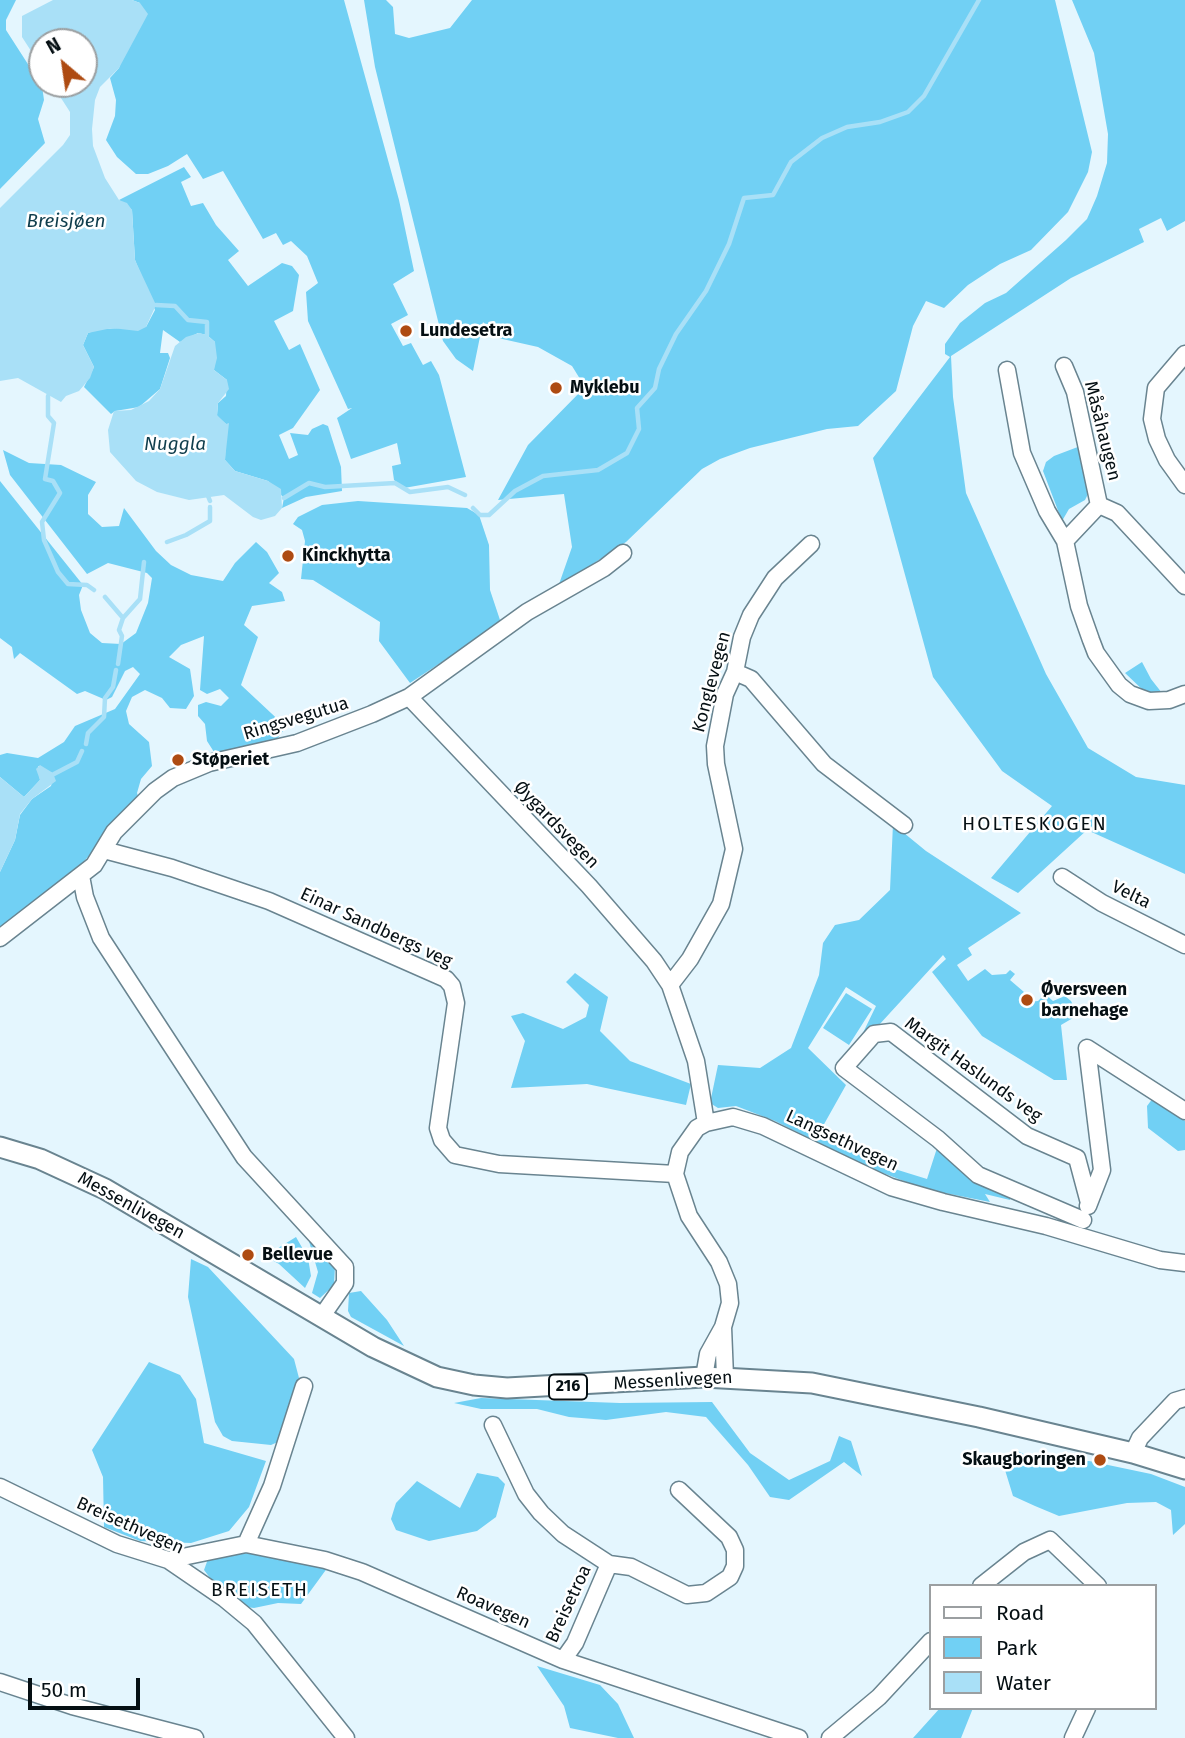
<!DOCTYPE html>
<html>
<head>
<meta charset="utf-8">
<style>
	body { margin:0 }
	#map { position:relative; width:1185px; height:1738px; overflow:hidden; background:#e4f6fe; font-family:"Fira Sans",sans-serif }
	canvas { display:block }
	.legend { position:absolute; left:929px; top:1584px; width:228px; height:126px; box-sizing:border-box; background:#fff; border:2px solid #9b9fa1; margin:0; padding:9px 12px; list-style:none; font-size:21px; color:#050f13 }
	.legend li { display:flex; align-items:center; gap:14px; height:35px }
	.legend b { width:35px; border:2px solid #9b9fa1 }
	.north { position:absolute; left:28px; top:28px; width:70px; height:70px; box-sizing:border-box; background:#fff; border:2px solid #9b9fa1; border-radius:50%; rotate:331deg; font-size:19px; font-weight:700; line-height:28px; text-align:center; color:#050f13 }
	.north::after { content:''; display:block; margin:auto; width:24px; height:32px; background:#ae4b12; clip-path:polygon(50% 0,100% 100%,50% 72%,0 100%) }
	.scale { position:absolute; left:28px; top:1678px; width:112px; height:32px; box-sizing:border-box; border:4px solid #050f13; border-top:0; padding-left:9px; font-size:21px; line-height:24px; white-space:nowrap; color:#050f13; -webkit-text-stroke:5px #fff; paint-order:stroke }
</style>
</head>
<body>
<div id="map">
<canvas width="1185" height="1738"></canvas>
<ul class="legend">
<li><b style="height:9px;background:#fff"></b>Road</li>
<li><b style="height:19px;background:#71d0f4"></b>Park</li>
<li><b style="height:19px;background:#a9e0f7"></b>Water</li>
</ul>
<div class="north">N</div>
<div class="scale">50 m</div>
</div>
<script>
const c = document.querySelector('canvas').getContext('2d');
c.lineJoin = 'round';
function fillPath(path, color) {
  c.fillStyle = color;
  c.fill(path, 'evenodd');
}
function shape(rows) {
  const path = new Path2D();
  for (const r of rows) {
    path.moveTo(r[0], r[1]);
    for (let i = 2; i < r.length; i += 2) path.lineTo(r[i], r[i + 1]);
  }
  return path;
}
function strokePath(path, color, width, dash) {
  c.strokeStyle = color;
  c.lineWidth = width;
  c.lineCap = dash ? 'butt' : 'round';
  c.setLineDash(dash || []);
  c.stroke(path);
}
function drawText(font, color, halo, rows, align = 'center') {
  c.font = font + ' "Fira Sans",sans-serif';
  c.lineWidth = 5;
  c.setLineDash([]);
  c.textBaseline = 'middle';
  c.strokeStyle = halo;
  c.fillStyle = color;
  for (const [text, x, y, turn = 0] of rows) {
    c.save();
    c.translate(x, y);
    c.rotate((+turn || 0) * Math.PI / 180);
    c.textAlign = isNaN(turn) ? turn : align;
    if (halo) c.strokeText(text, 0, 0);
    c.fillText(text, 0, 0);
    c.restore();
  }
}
fillPath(shape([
	[0,0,16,0,6,20,6,30,42,86,44,100,38,119,45,143,0,189],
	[132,0,344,0,399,200,414,271,393,284,408,315,391,324,403,346,411,343,423,365,431,361,439,375,466,477,404,488,394,480,392,466,401,464,397,443,351,459,337,418,352,408,348,409,308,321,306,292,318,283,307,256,291,241,283,245,276,233,263,239,223,171,203,179,187,154,168,166,148,174,136,174,117,157,106,140,115,116,116,100,110,78,119,68,140,3],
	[364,0,386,0,393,7,395,34,409,38,450,28,472,0,1055,0,1092,152,1088,172,1068,212,1031,250,1000,264,968,285,944,308,926,301,913,326,896,391,858,426,827,429,750,448,720,459,702,469,626,542,558,587,572,547,564,494,498,500,528,445,585,387,572,366,538,347,498,338,483,322,473,371,456,359,443,341,375,67],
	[1072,0,1185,0,1185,221,1167,231,1161,218,1139,229,1144,242,1071,278,951,356,953,397,966,493,1046,674,1088,748,1136,777,1185,785,1185,874,1087,830,1018,893,991,878,1052,806,1002,771,933,677,873,458,950,357,945,354,945,344,960,323,985,303,1006,293,1066,240,1087,219,1097,196,1107,163,1108,134,1094,53],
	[184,167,191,177,181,182,191,206,203,203,216,225,239,251,228,260,248,286,282,263,292,266,299,275,293,311,274,321,289,350,300,344,320,390,293,428,279,435,289,459,298,455,290,433,308,435,312,429,323,424,328,426,341,467,342,491,306,497,282,508,284,498,268,481,235,471,225,460,226,424,217,416,218,403,226,396,227,380,214,370,215,342,207,335,198,333,180,342,163,330,160,353,168,353,170,358,160,389,139,407,115,411,111,414,84,387,94,367,83,345,88,333,99,329,146,327,155,310,135,260,132,210,119,200],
	[1083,445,1089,492,1085,500,1069,509,1062,521,1043,471,1046,462,1054,456],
	[3,450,29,463,61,465,96,482,88,495,88,514,102,527,119,526,124,508,156,551,171,565,191,575,223,581,235,563,256,542,267,552,279,573,269,583,282,592,285,601,252,606,244,625,258,637,241,685,286,727,277,739,207,758,214,752,207,741,205,724,198,716,198,705,206,702,221,706,229,698,220,689,207,694,200,690,204,636,181,645,169,657,190,669,194,696,186,709,170,708,162,698,145,690,132,697,126,711,129,724,149,742,152,766,141,779,137,793,139,799,71,876,0,930,0,872,15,840,20,815,32,799,51,786,54,774,38,766,40,780,24,797,0,777,0,755,7,753,38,758,64,742,75,726,115,709,140,674,133,667,125,671,112,697,106,700,85,691,77,694,20,653,14,659,12,647,0,638,0,481,83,585,79,595,81,610,90,633,102,643,121,644,136,633,148,603,152,578,147,573,108,563,87,574,10,475],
	[358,501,467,508,479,515,489,545,490,590,501,623,410,683,379,641,380,622,313,580,301,579,305,541,302,530,293,524,298,517,322,505],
	[1142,662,1151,679,1162,693,1146,693,1125,673],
	[893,824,926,851,1021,913,968,948,972,955,957,965,968,981,985,969,992,975,1006,974,1010,970,1015,974,1010,980,1024,992,1022,995,1029,1002,1038,1001,1045,994,1053,1001,1065,996,1071,1001,1078,1015,1061,1025,1067,1080,1054,1080,982,1036,932,972,946,959,943,955,868,1037,860,1039,876,1006,846,987,808,1048,846,1085,823,1126,885,1166,927,1179,938,1145,1011,1195,1010,1200,985,1194,990,1202,925,1189,867,1167,775,1121,736,1106,718,1108,710,1103,718,1065,760,1068,791,1048,819,975,823,943,835,925,859,920,890,890],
	[575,973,608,997,600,1031,630,1061,691,1084,686,1105,587,1084,511,1088,525,1041,511,1016,523,1013,563,1029,586,1017,589,1005,566,982],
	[846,993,872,1009,849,1045,823,1028],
	[1153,1098,1185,1121,1185,1150,1178,1151,1148,1128,1147,1106],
	[296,1237,308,1258,311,1276,305,1288,279,1264,265,1256],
	[308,1238,335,1266,334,1285,320,1298,312,1293,318,1272],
	[191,1259,208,1267,294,1359,299,1378,296,1401,280,1441,271,1445,232,1441,223,1436,215,1422,188,1297],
	[361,1291,387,1320,404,1346,351,1317,348,1311,349,1293],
	[149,1362,180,1375,196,1399,204,1443,266,1461,249,1507,229,1531,191,1543,140,1541,104,1527,103,1477,92,1450],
	[481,1398,620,1403,712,1402,750,1453,789,1480,830,1461,839,1436,851,1441,862,1476,844,1462,789,1500,770,1497,748,1465,706,1417,666,1412,606,1420,569,1417,537,1409,481,1409,454,1403],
	[1014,1449,1043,1464,1089,1461,1151,1474,1185,1487,1185,1524,1173,1535,1171,1510,1156,1502,1127,1503,1059,1516,1035,1506,1013,1496,1005,1470],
	[477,1473,498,1477,505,1484,496,1517,477,1531,429,1541,396,1530,391,1519,396,1503,417,1481,460,1508],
	[243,1553,264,1554,328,1567,301,1604,278,1603,254,1608,246,1607,214,1583,204,1570,208,1559],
	[537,1666,600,1685,618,1704,634,1738,618,1738,570,1728,564,1706],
	[940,1708,973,1708,961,1738,913,1738]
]), '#71d0f4');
fillPath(shape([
	[53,0,132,0,140,3,148,14,119,68,100,87,95,100,92,129,93,146,105,178,119,200,127,203,132,210,135,260,156,305,146,327,138,331,112,328,88,333,83,345,94,367,90,378,79,391,66,396,61,402,18,378,0,381,0,208,63,145,70,135,70,112,52,84,84,84,84,42,42,42,42,68,22,37,22,16],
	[199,333,207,335,215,342,217,358,214,370,227,380,229,389,218,403,217,415,226,424,229,423,225,460,235,471,268,481,281,489,282,508,275,516,261,520,253,517,224,495,189,500,157,492,136,481,110,452,108,430,114,411,131,410,149,401,160,389,175,346,186,337],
	[40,765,53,773,56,781,32,799,20,814,15,840,0,872,0,777,24,797,40,780,36,769]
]), '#a9e0f7');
strokePath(shape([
	[156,305,175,306,188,320,207,322,207,335],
	[48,396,48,416,54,423,45,479,53,481,60,493,42,522,44,540,58,572,68,584,87,585,94,590],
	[208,496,210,501],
	[284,498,309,483,325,487,395,483,410,492,448,487,465,495],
	[473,508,480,515,489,515,515,491,543,476,598,470,627,453,639,429,637,408,655,388,659,369,676,334,706,291,729,244,744,198,773,195,791,162,822,138,847,127,880,122,908,112,924,96,979,0],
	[167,542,186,535,210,521,210,507],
	[105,597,123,618],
	[118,664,122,636,119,630,123,618,140,599,144,562],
	[86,744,88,733,104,717,105,698,113,687,116,670],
	[54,774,77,762,82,751]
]), '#a9e0f7', 4.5);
const minor = shape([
	[1185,354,1156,388,1152,419,1157,439,1167,460,1185,485],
	[1064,366,1075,392,1099,505,1117,513,1185,586],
	[1007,370,1022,453,1047,511,1065,541,1099,505],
	[1065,541,1079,606,1091,640,1096,653,1119,685,1130,694,1149,701,1169,700,1185,694],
	[735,672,751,679,824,764,904,825],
	[409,697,589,886,654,961,670,985],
	[104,850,172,868,269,901,446,979,452,986,456,1003,438,1128,442,1140,455,1155,499,1164,675,1174],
	[81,876,85,897,101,938,244,1157,345,1267,345,1283,322,1316],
	[1062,877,1102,903,1185,945],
	[0,938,94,865,114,832,155,791,173,778,209,763,297,743,372,714,409,697,527,612,604,568,623,553],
	[706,1123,696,1061,670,985,690,959,721,904,734,849,716,764,715,746,725,694,735,672,742,637,751,615,775,578,811,544],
	[1088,1206,1102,1170,1087,1048,1185,1111],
	[1083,1220,978,1175,938,1139,844,1068,874,1034,891,1032,1027,1136,1077,1158,1089,1203],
	[723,1327,725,1377],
	[704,1377,708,1354,723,1327,730,1303,728,1284,719,1262,689,1216,675,1174,680,1152,697,1128,706,1123,733,1117,763,1126,891,1187,943,1202,1046,1226,1160,1260,1185,1263],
	[493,1425,526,1494,541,1513,563,1534,609,1564,575,1643,563,1660],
	[1133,1453,1140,1438,1175,1401,1185,1398],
	[0,1487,117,1544,168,1560,225,1599,254,1623,346,1738],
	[246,1544,272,1486,304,1386],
	[168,1560,246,1544,325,1560,362,1572,563,1660,799,1738],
	[609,1564,631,1567,687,1595,706,1593,730,1577,735,1566,735,1550,729,1537,679,1490],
	[981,1586,1024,1552,1050,1540,1098,1586],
	[0,1682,72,1706,195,1738],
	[830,1738,879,1697,931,1641],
	[1073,1738,1087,1708]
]);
const major = shape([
	[0,1147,40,1159,105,1189,373,1347,437,1377,474,1385,507,1388,704,1377,812,1383,979,1417,1133,1453,1185,1469]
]);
strokePath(minor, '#698490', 19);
strokePath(major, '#698490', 23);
strokePath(minor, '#fff', 16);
strokePath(major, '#fff', 19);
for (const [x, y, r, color] of [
	[406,331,7,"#ae4b12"],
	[556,388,7,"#ae4b12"],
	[288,556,7,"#ae4b12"],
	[178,760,7,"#ae4b12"],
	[1027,1000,7,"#ae4b12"],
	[248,1255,7,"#ae4b12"],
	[1100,1460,7,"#ae4b12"]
]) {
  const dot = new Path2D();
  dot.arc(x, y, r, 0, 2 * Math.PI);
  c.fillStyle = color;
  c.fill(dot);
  strokePath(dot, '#fff', 2.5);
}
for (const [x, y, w] of [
	[568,1387,38]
]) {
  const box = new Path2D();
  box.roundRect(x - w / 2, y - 12.5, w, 25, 5);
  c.fillStyle = '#fff';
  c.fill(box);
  strokePath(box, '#050f13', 2);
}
drawText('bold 16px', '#050f13', null, [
	["216",568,1387]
]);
drawText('bold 18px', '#050f13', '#fff', [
	["Lundesetra",420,331],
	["Myklebu",570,388],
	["Kinckhytta",302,556],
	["Støperiet",192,760],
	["Øversveen",1041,990],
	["barnehage",1041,1011],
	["Bellevue",262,1255],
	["Skaugboringen",1086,1460,"right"]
], 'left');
drawText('18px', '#050f13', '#fff', [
	["Måsåhaugen",1102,431,76],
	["Konglevegen",712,682,-75],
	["Ringsvegutua",296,719,-17],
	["Øygardsvegen",556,825,46],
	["Velta",1131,895,26],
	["Einar Sandbergs veg",376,928,25],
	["Margit Haslunds veg",973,1070,36],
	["Langsethvegen",842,1141,25],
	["Messenlivegen",131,1206,29],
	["Messenlivegen",673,1381,-3],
	["Breisethvegen",130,1526,24],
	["Breisetroa",569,1604,-65],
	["Roavegen",493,1608,24]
]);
drawText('italic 19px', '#103e4d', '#fff', [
	["Breisjøen",66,222],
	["Nuggla",175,445]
]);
c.letterSpacing = '2px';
drawText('19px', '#050f13', '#fff', [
	["HOLTESKOGEN",1035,825],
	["BREISETH",260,1591]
]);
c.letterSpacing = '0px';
</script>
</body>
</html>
